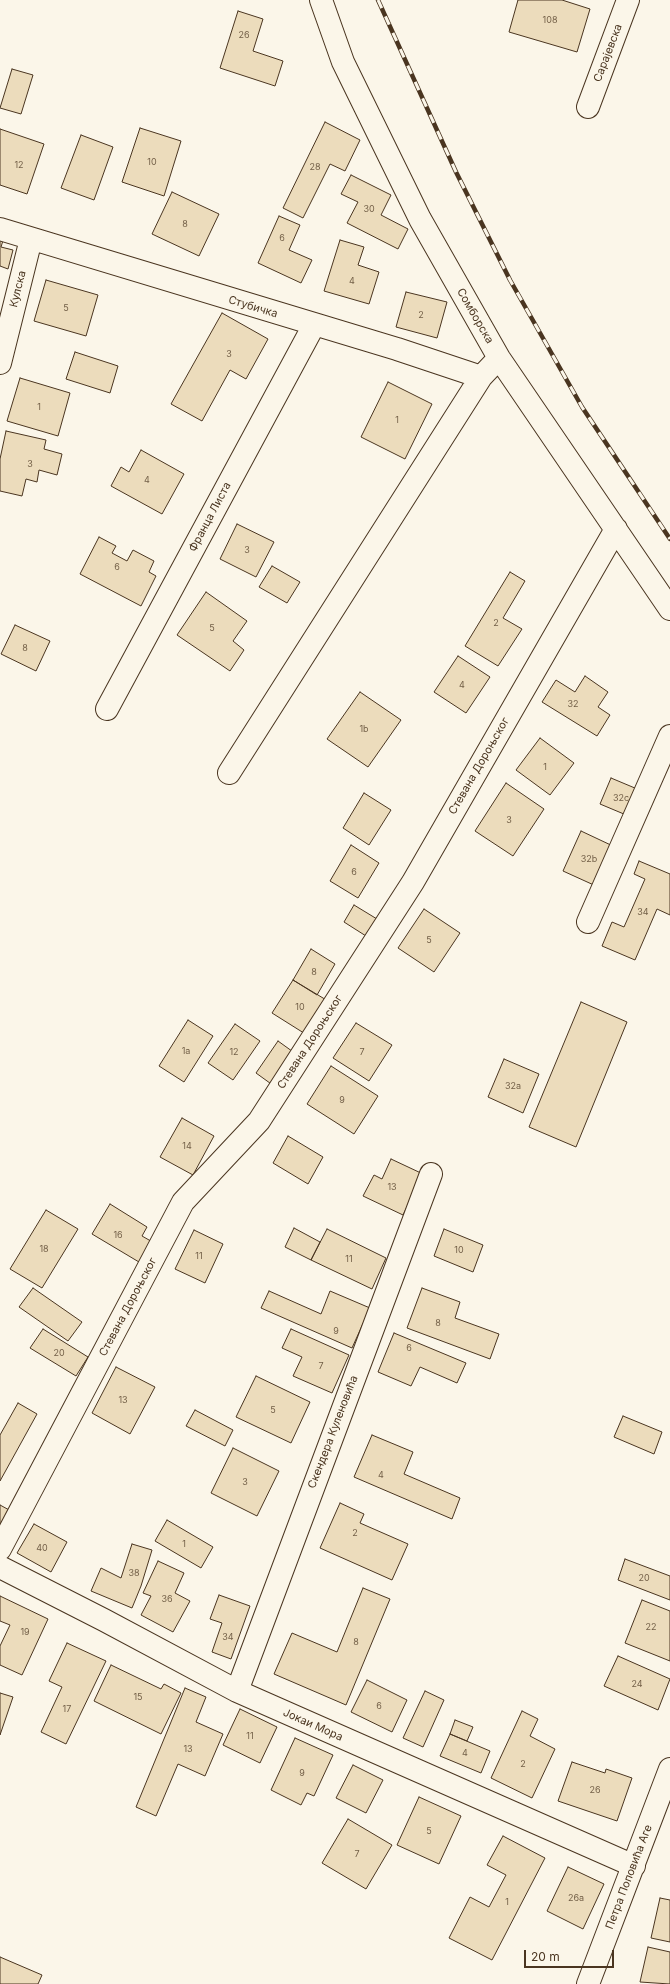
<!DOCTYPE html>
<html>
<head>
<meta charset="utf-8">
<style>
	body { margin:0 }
	#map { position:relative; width:670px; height:1984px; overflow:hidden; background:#fbf6e9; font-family:Inter,sans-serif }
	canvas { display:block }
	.scale { position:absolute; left:524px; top:1950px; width:90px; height:18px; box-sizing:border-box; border:2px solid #4a3520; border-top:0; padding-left:5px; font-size:12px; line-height:14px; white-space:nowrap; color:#4a3520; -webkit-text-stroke:3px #fbf6e9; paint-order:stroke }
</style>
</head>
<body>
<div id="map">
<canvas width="670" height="1984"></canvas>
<div class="scale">20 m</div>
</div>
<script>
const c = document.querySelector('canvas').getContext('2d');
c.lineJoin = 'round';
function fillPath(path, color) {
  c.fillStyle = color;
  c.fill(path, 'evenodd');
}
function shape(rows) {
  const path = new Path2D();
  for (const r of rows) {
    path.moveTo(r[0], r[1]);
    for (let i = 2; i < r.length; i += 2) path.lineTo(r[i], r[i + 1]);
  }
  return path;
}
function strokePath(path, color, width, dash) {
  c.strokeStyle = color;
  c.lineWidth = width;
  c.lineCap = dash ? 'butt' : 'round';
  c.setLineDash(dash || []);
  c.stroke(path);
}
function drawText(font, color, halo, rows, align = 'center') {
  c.font = font + ' Inter,sans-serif';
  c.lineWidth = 3;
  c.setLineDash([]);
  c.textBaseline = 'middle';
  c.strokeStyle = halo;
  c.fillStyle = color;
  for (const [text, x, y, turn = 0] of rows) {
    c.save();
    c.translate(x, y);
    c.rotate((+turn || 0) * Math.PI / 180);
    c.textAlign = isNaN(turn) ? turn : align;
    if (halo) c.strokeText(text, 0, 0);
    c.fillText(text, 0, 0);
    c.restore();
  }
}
const building = shape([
	[518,0,562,0,590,9,577,52,509,32,518,0],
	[238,11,263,19,253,51,283,61,275,86,220,68,238,11],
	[12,69,33,75,21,114,0,108,12,69],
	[325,122,360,140,345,171,330,164,303,218,283,208,325,122],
	[140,128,181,141,164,196,122,182,140,128],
	[0,129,44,144,27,194,0,185,0,129],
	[81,135,113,147,94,200,61,188,81,135],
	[351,175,391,195,381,215,408,229,398,249,347,223,358,202,341,194,351,175],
	[172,192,219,214,199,256,152,234,172,192],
	[279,216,300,225,289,250,312,260,301,283,258,263,279,216],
	[0,233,5,234,1,247,13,250,8,269,0,266,0,233],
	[340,240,364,247,358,265,379,272,369,304,324,291,340,240],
	[46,280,98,295,86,336,34,321,46,280],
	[406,292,447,302,437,338,396,327,406,292],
	[222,313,268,339,246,379,230,370,202,421,171,404,222,313],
	[75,352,118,366,110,393,66,379,75,352],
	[20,378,70,393,58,436,7,421,20,378],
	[388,382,432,404,405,459,361,437,388,382],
	[6,431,46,440,44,449,62,454,57,475,39,470,37,482,26,479,22,496,0,491,0,459,6,431],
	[141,450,184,474,162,514,111,486,121,467,129,472,141,450],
	[237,524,274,542,256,577,220,559,237,524],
	[99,537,116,546,112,553,127,561,133,550,154,561,149,572,156,576,141,606,80,574,99,537],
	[272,566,300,582,287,603,259,587,272,566],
	[510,572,525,581,503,618,522,629,498,666,465,646,510,572],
	[206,592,247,621,233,641,244,650,230,671,177,635,206,592],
	[15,625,50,641,36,671,1,654,15,625],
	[458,656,490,677,466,713,434,692,458,656],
	[585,676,608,692,598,707,610,715,597,736,542,702,556,680,575,692,585,676],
	[360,692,401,720,368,767,327,739,360,692],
	[540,738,574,763,550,795,516,770,540,738],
	[611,778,642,791,631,817,600,804,611,778],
	[506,783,544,809,513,856,475,831,506,783],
	[364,793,391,810,369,845,343,828,364,793],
	[581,831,615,847,596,886,563,871,581,831],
	[351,845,379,863,358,898,330,881,351,845],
	[639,861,670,874,670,915,657,909,635,960,602,946,612,922,624,927,645,879,634,874,639,861],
	[354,905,377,919,366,936,344,922,354,905],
	[424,909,460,933,434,972,398,948,424,909],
	[311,949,335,964,317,995,293,980,311,949],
	[293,980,328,1001,307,1035,272,1013,293,980],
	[581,1002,627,1022,576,1147,529,1127,581,1002],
	[188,1020,213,1036,184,1082,159,1066,188,1020],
	[356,1023,392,1045,369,1081,333,1058,356,1023],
	[235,1024,260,1041,233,1080,208,1063,235,1024],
	[278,1041,296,1054,274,1086,256,1073,278,1041],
	[504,1059,539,1074,523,1113,488,1097,504,1059],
	[331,1066,378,1096,354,1134,307,1104,331,1066],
	[182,1118,214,1136,193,1175,160,1157,182,1118],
	[288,1136,323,1157,308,1184,273,1163,288,1136],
	[391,1159,423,1174,403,1215,363,1196,374,1175,382,1179,391,1159],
	[110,1204,147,1227,142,1236,156,1244,144,1265,92,1234,110,1204],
	[46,1210,78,1229,42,1288,10,1269,46,1210],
	[294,1228,320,1242,311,1260,285,1247,294,1228],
	[327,1229,386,1258,372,1289,311,1260,327,1229],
	[444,1229,483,1245,473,1272,434,1256,444,1229],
	[194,1230,223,1244,205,1283,175,1269,194,1230],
	[33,1288,82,1322,68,1341,19,1307,33,1288],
	[422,1288,460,1302,455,1318,499,1334,490,1359,407,1328,422,1288],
	[269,1291,321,1314,330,1291,370,1308,352,1348,261,1308,269,1291],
	[43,1329,88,1357,76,1376,30,1348,43,1329],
	[291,1329,349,1355,332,1393,293,1376,302,1357,282,1348,291,1329],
	[394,1333,466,1363,457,1383,420,1367,411,1386,378,1372,394,1333],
	[116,1367,155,1387,130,1434,92,1413,116,1367],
	[256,1376,310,1402,291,1443,236,1417,256,1376],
	[18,1403,37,1414,0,1481,0,1435,18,1403],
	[195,1410,233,1430,225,1446,186,1426,195,1410],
	[623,1416,662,1432,654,1454,614,1437,623,1416],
	[372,1435,413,1452,404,1474,460,1498,452,1519,354,1477,372,1435],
	[233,1448,279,1471,257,1516,211,1493,233,1448],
	[340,1503,364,1514,360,1523,408,1544,392,1580,320,1548,340,1503],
	[0,1505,11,1511,0,1532,0,1505],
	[167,1520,213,1547,201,1568,155,1541,167,1520],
	[34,1524,67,1542,51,1572,17,1553,34,1524],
	[132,1544,152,1550,141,1586,132,1608,91,1591,101,1568,121,1578,132,1544],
	[625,1559,670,1576,670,1600,618,1580,625,1559],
	[158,1561,184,1573,175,1593,190,1601,173,1632,141,1615,151,1596,143,1593,158,1561],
	[363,1588,390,1599,346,1705,274,1674,292,1633,337,1652,363,1588],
	[219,1595,250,1606,231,1659,212,1652,222,1623,210,1619,219,1595],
	[0,1596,48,1619,22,1675,0,1665,0,1646,10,1625,0,1621,0,1596],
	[642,1600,670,1611,670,1661,625,1643,642,1600],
	[67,1643,106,1661,66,1744,41,1732,62,1687,49,1681,67,1643],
	[618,1656,670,1679,658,1710,604,1686,618,1656],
	[111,1665,161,1689,164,1684,181,1693,161,1734,94,1701,111,1665],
	[367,1680,407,1700,392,1732,351,1712,367,1680],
	[185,1688,206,1697,196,1722,223,1734,205,1776,178,1764,156,1816,136,1807,185,1688],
	[425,1691,444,1700,423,1747,403,1738,425,1691],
	[0,1693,13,1697,0,1735,0,1693],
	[240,1709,277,1727,260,1763,223,1745,240,1709],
	[522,1711,538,1719,530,1736,555,1749,532,1798,491,1778,522,1711],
	[455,1720,473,1727,467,1741,450,1734,455,1720],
	[450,1734,490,1751,481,1773,440,1756,450,1734],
	[295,1738,333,1755,314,1796,307,1793,301,1805,271,1790,295,1738],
	[572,1762,605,1773,606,1769,632,1778,617,1821,558,1801,572,1762],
	[353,1765,383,1780,366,1813,336,1798,353,1765],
	[419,1797,461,1816,439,1864,397,1845,419,1797],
	[348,1819,392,1845,366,1889,322,1863,348,1819],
	[503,1836,545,1858,492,1960,449,1938,470,1897,489,1907,506,1875,487,1865,503,1836],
	[568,1867,604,1884,583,1929,547,1911,568,1867],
	[660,1898,670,1900,670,1942,651,1938,660,1898],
	[648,1947,670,1952,670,1984,640,1982,648,1947],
	[0,1957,42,1975,38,1984,0,1984,0,1957]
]);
fillPath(building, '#ecdcbc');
strokePath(building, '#4a3520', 1);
const minor = shape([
	[321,0,343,62,420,219,499,358,670,609],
	[588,107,628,0],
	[0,229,397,349,481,377,499,358],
	[0,363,31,239],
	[107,709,314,325],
	[229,773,481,377],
	[588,922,670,736],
	[0,1549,183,1202,259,1121,413,882,616,529],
	[0,1567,104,1620,237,1691,634,1866],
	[237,1691,431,1174],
	[588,1984,670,1769]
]);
strokePath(minor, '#4a3520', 24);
strokePath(minor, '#fbf6e9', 22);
const rail = shape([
	[378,0,456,172,510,280,582,407,670,539]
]);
strokePath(rail, '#4a3520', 4.5);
strokePath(rail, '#fbf6e9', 3, [9]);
drawText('9px', '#725f47', null, [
	["108",550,20],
	["26",244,35],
	["10",152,162],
	["12",19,165],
	["28",315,167],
	["30",369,209],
	["8",185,224],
	["6",282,238],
	["4",352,281],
	["5",66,308],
	["2",421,315],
	["3",229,354],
	["1",39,407],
	["1",397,420],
	["3",30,464],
	["4",147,480],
	["3",247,550],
	["6",117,567],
	["2",496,623],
	["5",212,628],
	["8",25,648],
	["4",462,685],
	["32",573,704],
	["1b",364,729],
	["1",545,767],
	["32c",621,798],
	["3",509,820],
	["32b",589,859],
	["6",354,872],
	["34",643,912],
	["5",429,940],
	["8",314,972],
	["10",300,1007],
	["1a",186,1051],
	["12",234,1052],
	["7",362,1052],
	["32a",513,1086],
	["9",342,1100],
	["14",187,1146],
	["13",392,1187],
	["16",118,1235],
	["18",44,1249],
	["10",459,1250],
	["11",199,1256],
	["11",349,1259],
	["8",438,1323],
	["9",336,1331],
	["6",409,1348],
	["20",59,1353],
	["7",321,1366],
	["13",123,1400],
	["5",273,1410],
	["4",381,1475],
	["3",245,1482],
	["2",355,1533],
	["1",184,1544],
	["40",42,1548],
	["38",134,1573],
	["20",644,1578],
	["36",167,1599],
	["22",651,1627],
	["19",25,1632],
	["34",228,1637],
	["8",356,1642],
	["24",637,1684],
	["15",138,1697],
	["6",379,1706],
	["17",67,1709],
	["11",250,1736],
	["13",188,1749],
	["4",465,1753],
	["2",523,1764],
	["9",302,1773],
	["26",595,1790],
	["5",429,1831],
	["7",357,1854],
	["26a",576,1898],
	["1",507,1902]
]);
drawText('11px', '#4a3520', '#fbf6e9', [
	["Сарајевска",608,53,-69],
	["Кулска",18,289,-76],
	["Стубичка",253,307,17],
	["Сомборска",475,316,60],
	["Франца Листа",210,517,-62],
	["Стевана Дороњског",479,766,-60],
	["Стевана Дороњског",310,1042,-57],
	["Стевана Дороњског",128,1307,-62],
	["Скендера Куленовића",333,1432,-69],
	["Јокаи Мора",313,1725,24],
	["Петра Поповића Аге",629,1877,-69]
]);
</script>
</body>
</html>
